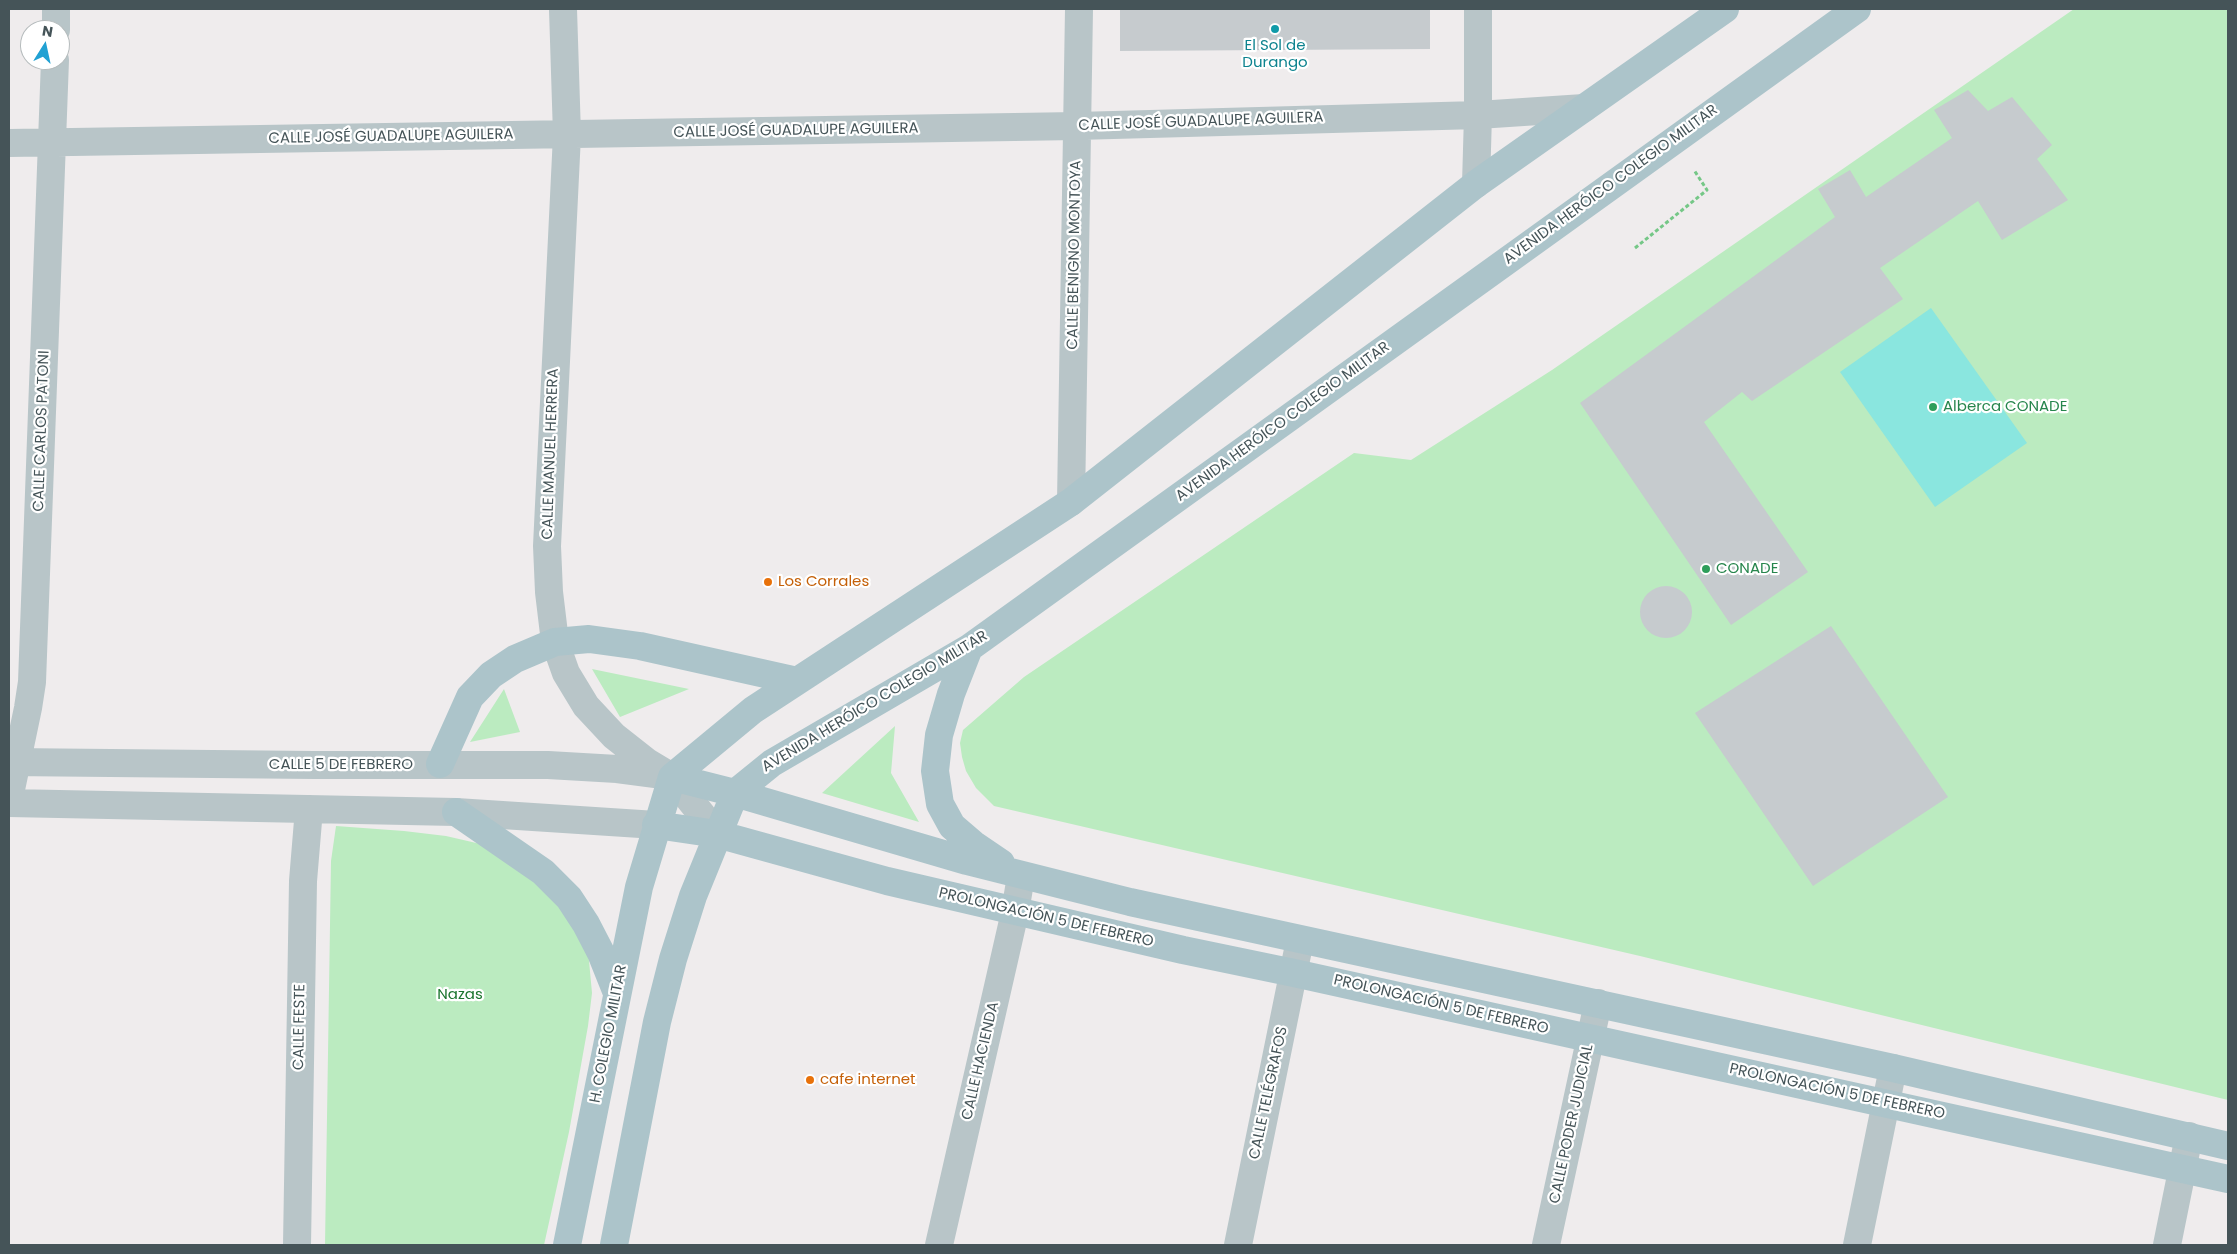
<!DOCTYPE html>
<html>
<head>
<meta charset="utf-8">
<style>
	body { margin:0 }
	#map { position:relative; width:2237px; height:1254px; overflow:hidden; background:#efeced; font-family:Poppins,sans-serif }
	canvas { display:block }
	.frame { position:absolute; inset:0; border:10px solid #455458; pointer-events:none }
	.north { position:absolute; left:20px; top:20px; width:50px; height:50px; box-sizing:border-box; background:#fff; border:1px solid #b5bbbc; border-radius:50%; rotate:10deg; font-size:14px; font-weight:700; line-height:20px; text-align:center; color:#455458 }
	.north::after { content:''; display:block; margin:auto; width:18px; height:22px; background:#21a1d3; clip-path:polygon(50% 0,100% 100%,50% 72%,0 100%) }
</style>
</head>
<body>
<div id="map">
<canvas width="2237" height="1254"></canvas>
<div class="frame"></div>
<div class="north">N</div>
</div>
<script>
const c = document.querySelector('canvas').getContext('2d');
c.lineJoin = 'round';
function fillPath(path, color) {
  c.fillStyle = color;
  c.fill(path, 'evenodd');
}
function shape(rows) {
  const path = new Path2D();
  for (const r of rows) {
    if (r.length === 3) {
      path.moveTo(r[0] + r[2], r[1]);
      path.arc(r[0], r[1], r[2], 0, 2 * Math.PI);
      continue;
    }
    path.moveTo(r[0], r[1]);
    for (let i = 2; i < r.length; i += 2) path.lineTo(r[i], r[i + 1]);
  }
  return path;
}
function strokePath(path, color, width, dash) {
  c.strokeStyle = color;
  c.lineWidth = width;
  c.lineCap = dash ? 'butt' : 'round';
  c.setLineDash(dash || []);
  c.stroke(path);
}
function drawText(font, color, halo, rows, align = 'center') {
  c.font = font + ' Poppins,sans-serif';
  c.lineWidth = 4.5;
  c.setLineDash([]);
  c.textBaseline = 'middle';
  c.strokeStyle = halo;
  c.fillStyle = color;
  for (const [text, x, y, turn = 0] of rows) {
    c.save();
    c.translate(x, y);
    c.rotate((+turn || 0) * Math.PI / 180);
    c.textAlign = isNaN(turn) ? turn : align;
    if (halo) c.strokeText(text, 0, 0);
    c.fillText(text, 0, 0);
    c.restore();
  }
}
fillPath(shape([
	[2074,9,2228,9,2228,1100,1640,956,994,806,976,788,966,771,962,757,960,743,963,730,1024,677,1354,453,1411,460,1552,370],
	[592,669,689,689,620,717],
	[504,689,520,732,470,742],
	[895,726,891,773,919,822,822,793],
	[336,826,404,831,446,836,485,845,545,880,588,950,592,993,588,1026,569,1132,544,1245,325,1245,331,861]
]), '#bbebc0');
fillPath(shape([
	[1931,308,2027,443,1935,507,1840,372]
]), '#8ae6df');
fillPath(shape([
	[1120,9,1430,9,1430,49,1120,51],
	[1968,90,1988,111,2012,97,2052,145,2037,159,2068,200,2002,240,1978,201,1880,268,1903,299,1752,401,1742,392,1704,422,1808,572,1731,625,1580,403,1835,217,1818,189,1850,170,1866,197,1952,138,1934,110],
	[1666,612,26],
	[1831,626,1948,797,1813,886,1695,713]
]), '#c6cbce');
strokePath(shape([
	[1635,248,1707,190,1694,170]
]), '#75c787', 3, [4, 2.5]);
strokePath(shape([
	[563,9,567,135,547,546,549,592,555,642,566,673,586,706,614,736,647,762,672,777,717,834],
	[56,30,56,9],
	[9,143,1077,126,1478,115,1584,108],
	[1476,184,1478,115,1478,9],
	[1071,502,1079,9],
	[9,762,314,765,548,765,617,769,663,775],
	[9,799,28,708,32,682,55,60],
	[9,803,456,812,656,825],
	[297,1245,303,881,309,809],
	[939,1245,1015,912,1021,876],
	[1238,1245,1300,940],
	[1546,1245,1598,1003],
	[1857,1245,1893,1068],
	[2167,1245,2189,1136]
]), '#b8c5c8', 28);
strokePath(shape([
	[969,648,951,694,939,735,935,771,940,804,952,826,973,844,1001,863],
	[440,764,470,697,491,675,515,659,555,642,589,639,640,646,797,681],
	[672,777,735,793,967,861,1130,902,1893,1068,2228,1146],
	[456,812,543,872,569,898,586,924,601,953,617,993],
	[656,825,717,834,887,881,1183,950,1294,973,2228,1179],
	[567,1245,639,887,672,777,753,710,1071,502,1476,184,1725,9],
	[614,1245,657,1022,673,959,693,896,735,793,772,763,969,648,1857,9]
]), '#acc4ca', 28);
for (const [x, y, r, color] of [
	[1275,29,5,"#0f9aa8"],
	[1933,407,5,"#2e9e5b"],
	[1706,569,5,"#2e9e5b"],
	[768,582,5,"#e8710a"],
	[810,1080,5,"#e8710a"]
]) {
  const dot = new Path2D();
  dot.arc(x, y, r, 0, 2 * Math.PI);
  c.fillStyle = color;
  c.fill(dot);
  strokePath(dot, '#fff', 2);
}
drawText('15px', '#0d838f', '#fff', [
	["El Sol de",1275,46],
	["Durango",1275,63]
]);
drawText('15px', '#455458', '#fff', [
	["CALLE JOSÉ GUADALUPE AGUILERA",1201,122,-2],
	["CALLE JOSÉ GUADALUPE AGUILERA",796,131,-1],
	["CALLE JOSÉ GUADALUPE AGUILERA",391,137,-1],
	["AVENIDA HERÓICO COLEGIO MILITAR",1611,185,-36],
	["CALLE BENIGNO MONTOYA",1075,255,-89],
	["AVENIDA HERÓICO COLEGIO MILITAR",1283,422,-36],
	["CALLE CARLOS PATONI",42,431,-88],
	["CALLE MANUEL HERRERA",551,454,-88],
	["AVENIDA HERÓICO COLEGIO MILITAR",875,702,-31],
	["CALLE 5 DE FEBRERO",341,765],
	["PROLONGACIÓN 5 DE FEBRERO",1046,918,13],
	["PROLONGACIÓN 5 DE FEBRERO",1441,1005,13],
	["CALLE FESTE",300,1027,-89],
	["H. COLEGIO MILITAR",609,1034,-79],
	["CALLE HACIENDA",981,1061,-77],
	["PROLONGACIÓN 5 DE FEBRERO",1837,1092,12],
	["CALLE TELÉGRAFOS",1269,1093,-78],
	["CALLE PODER JUDICIAL",1572,1124,-78]
]);
drawText('15px', '#27864d', '#fff', [
	["Alberca CONADE",1943,407],
	["CONADE",1716,569]
], 'left');
drawText('15px', '#c56008', '#fff', [
	["Los Corrales",778,582],
	["cafe internet",820,1080]
], 'left');
drawText('15px', '#1b752e', '#fff', [
	["Nazas",460,995]
]);
</script>
</body>
</html>
